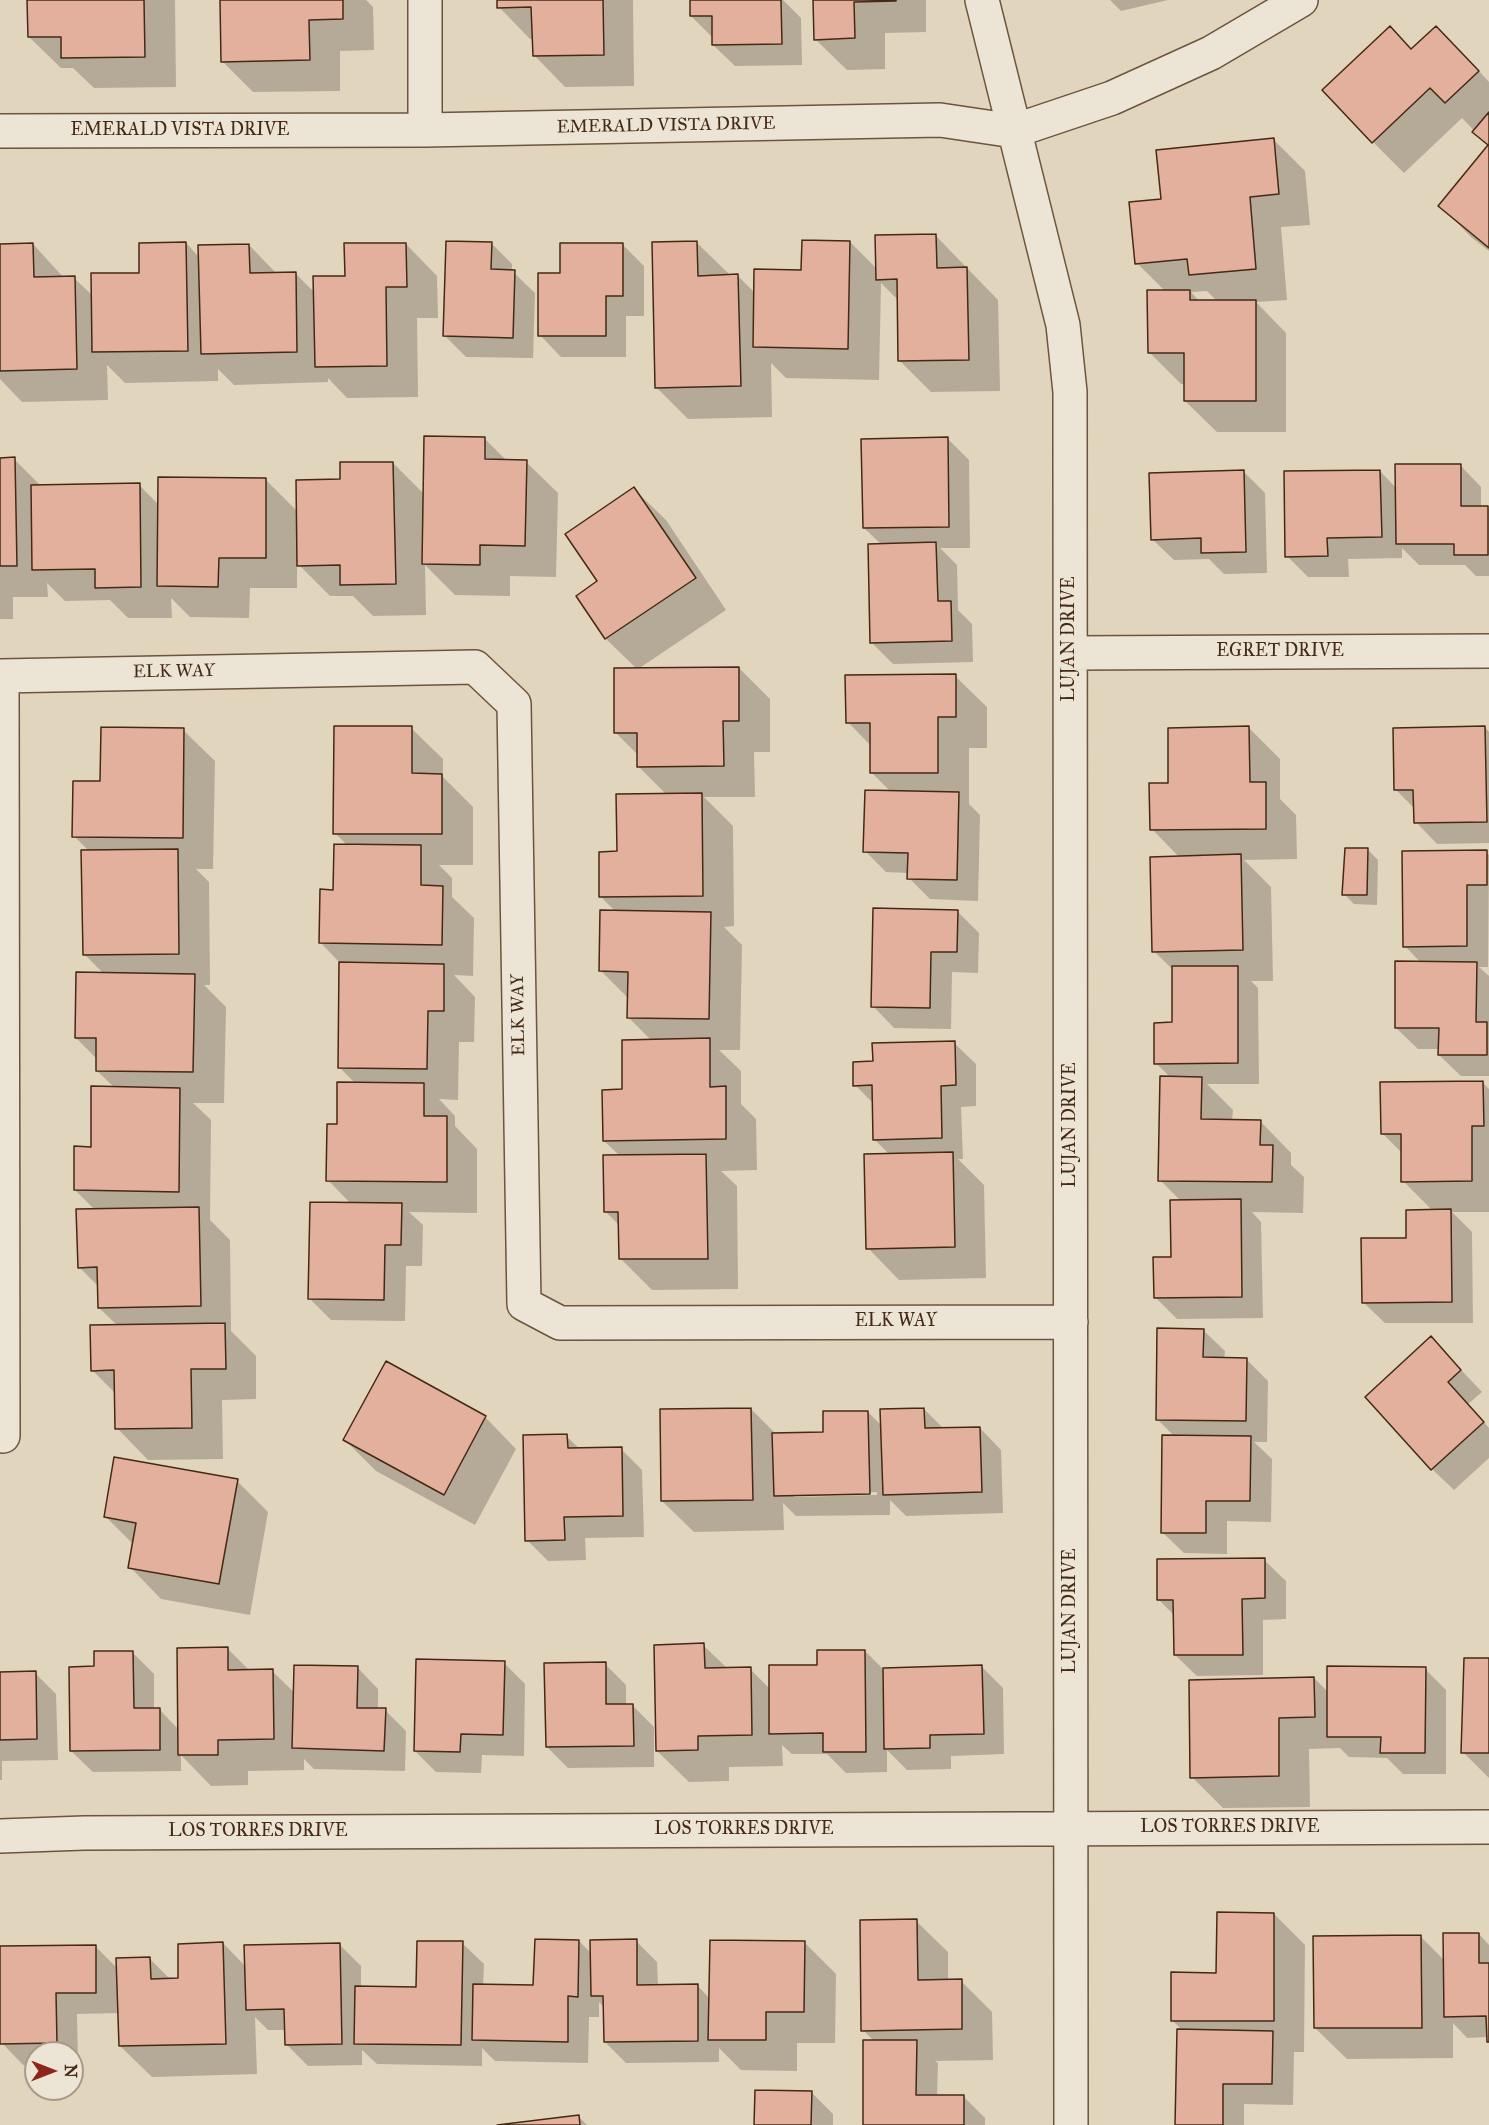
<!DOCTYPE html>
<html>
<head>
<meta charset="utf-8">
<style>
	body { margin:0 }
	#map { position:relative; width:1489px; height:2125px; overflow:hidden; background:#e2d5bd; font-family:"IM FELL Great Primer",serif }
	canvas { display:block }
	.north { position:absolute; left:24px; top:2041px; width:60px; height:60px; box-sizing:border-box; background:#ece4d4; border:2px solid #a99987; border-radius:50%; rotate:90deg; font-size:16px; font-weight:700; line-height:24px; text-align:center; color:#442914 }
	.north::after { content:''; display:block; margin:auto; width:21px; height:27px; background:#8f2418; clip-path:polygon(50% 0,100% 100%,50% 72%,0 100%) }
</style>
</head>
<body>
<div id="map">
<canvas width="1489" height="2125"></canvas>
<div class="north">N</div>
</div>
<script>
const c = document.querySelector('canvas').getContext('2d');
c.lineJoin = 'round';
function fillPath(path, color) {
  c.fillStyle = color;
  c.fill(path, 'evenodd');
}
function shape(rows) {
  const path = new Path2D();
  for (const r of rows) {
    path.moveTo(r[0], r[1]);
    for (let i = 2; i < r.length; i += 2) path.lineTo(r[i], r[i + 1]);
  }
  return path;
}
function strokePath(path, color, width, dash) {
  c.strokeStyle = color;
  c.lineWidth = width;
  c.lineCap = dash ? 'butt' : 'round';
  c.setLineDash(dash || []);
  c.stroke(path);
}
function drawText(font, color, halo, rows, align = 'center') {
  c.font = font + ' "IM FELL Great Primer",serif';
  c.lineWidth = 5;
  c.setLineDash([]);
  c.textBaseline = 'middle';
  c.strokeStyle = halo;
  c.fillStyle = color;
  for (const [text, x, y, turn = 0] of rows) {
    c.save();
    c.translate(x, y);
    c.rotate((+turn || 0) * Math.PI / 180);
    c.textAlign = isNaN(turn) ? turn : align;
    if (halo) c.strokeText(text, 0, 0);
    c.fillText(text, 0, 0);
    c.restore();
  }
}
fillPath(shape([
	[29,0,175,0,176,87,94,88,73,68,61,68,29,37],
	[221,0,366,0,373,7,374,50,340,51,340,91,253,92,222,61],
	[499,0,633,0,634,86,565,87,534,55,534,39,530,39,499,7],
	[691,0,783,0,801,18,802,65,735,66,713,45,712,37,691,16],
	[814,0,926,0,926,32,885,33,885,69,847,70,815,39],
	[1110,0,1168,0,1121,11],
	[1412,51,1468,59,1489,82,1489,251,1471,237,1440,205,1489,146,1462,118,1404,173,1373,142],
	[1274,140,1305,171,1310,225,1281,227,1287,300,1256,302,1286,333,1286,432,1217,432,1185,401,1185,384,1181,384,1150,353,1165,291,1137,263,1163,200],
	[1207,291,1218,302,1200,302,1191,292],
	[936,236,998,300,1000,391,931,392,900,361,899,301,881,283,879,380,786,378,771,363,772,417,688,419,657,388,696,242,728,273,728,276,738,276,755,293,802,271,850,242,878,270],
	[186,243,200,258,249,245,277,274,295,273,315,293,406,244,437,276,438,318,417,318,418,397,347,398,328,378,328,382,234,385,218,369,218,381,125,383,107,365,108,400,22,402,0,379,0,245,33,244,64,278,74,278,93,296,140,274],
	[491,243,512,264,512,271,535,293,533,358,466,357,444,335],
	[622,244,644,266,644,316,626,316,626,357,561,357,540,335,561,275],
	[484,438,507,461,526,462,558,493,556,577,510,576,510,596,455,595,425,565,426,615,373,616,353,596,330,596,297,563,297,588,250,588,249,618,190,617,171,598,172,618,128,618,110,600,65,601,47,583,48,597,13,597,13,619,0,619,0,459,14,459,42,487,139,485,159,505,266,480,298,512,341,480,393,463,425,495],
	[947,438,969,460,970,548,940,548,957,565,958,610,972,624,973,662,893,664,871,642,882,545,864,528],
	[1460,465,1481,487,1481,508,1489,509,1489,576,1476,576,1465,565,1419,565,1402,548,1402,558,1348,559,1349,577,1308,577,1287,556,1380,471,1397,489],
	[1244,472,1265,493,1267,573,1224,574,1209,559,1174,560,1152,539],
	[634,489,666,520,726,610,638,669,739,668,770,699,770,752,754,752,755,797,704,797,733,826,734,926,724,927,742,945,740,1050,719,1050,741,1071,741,1104,756,1119,757,1170,721,1171,737,1186,738,1289,652,1290,620,1258,620,1226,605,1211,620,1156,604,1141,623,1091,652,1041,628,1017,629,999,601,971,616,912,601,897,619,853,667,795,638,766,638,755,616,733,637,669,606,639,578,596,599,581],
	[955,676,987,707,987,748,969,748,969,804,980,815,978,901,930,899,909,878,909,873,886,872,865,851,891,792,871,772,871,746,848,722],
	[1485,727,1489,732,1489,843,1437,844,1416,822,1415,809,1396,790],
	[411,728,443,759,443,777,473,807,473,865,439,865,452,878,452,897,474,918,473,976,454,975,475,997,474,1042,459,1042,458,1100,439,1099,455,1116,455,1126,477,1149,477,1213,409,1212,423,1225,422,1266,406,1266,405,1321,331,1320,310,1299,351,1204,328,1180,338,1126,356,1084,339,1067,340,963,320,942,348,846,335,833],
	[1249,728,1280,759,1280,799,1296,815,1297,859,1244,860,1271,887,1273,981,1251,981,1258,988,1259,1084,1207,1084,1233,1110,1232,1121,1260,1121,1291,1153,1291,1165,1304,1177,1303,1213,1252,1212,1261,1222,1263,1318,1177,1319,1155,1297,1172,1258,1181,1201,1160,1180,1171,1078,1156,1063,1174,1024,1174,971,1154,951,1180,858,1152,829,1170,785],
	[183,730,215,761,213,869,196,869,209,882,210,985,204,985,226,1007,224,1103,193,1103,211,1120,210,1220,230,1240,231,1331,256,1356,256,1399,222,1400,223,1459,148,1460,117,1428,116,1394,92,1370,118,1326,99,1308,99,1287,79,1267,95,1210,75,1190,115,1088,97,1071,97,1059,76,1038,104,974,84,954,89,851,74,836,102,783],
	[1368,850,1378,860,1377,905,1354,904,1344,894],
	[1486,852,1489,855,1488,967,1479,967,1489,976,1489,1076,1461,1076,1439,1055,1439,1049,1418,1049,1396,1028,1421,963,1405,946],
	[957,911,979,933,978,973,952,972,951,1029,894,1028,873,1006],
	[954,1043,976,1064,976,1106,961,1107,963,1159,958,1159,984,1185,986,1278,899,1280,868,1248,890,1155,874,1139,874,1104,855,1085,874,1062],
	[1482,1082,1489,1089,1489,1212,1452,1212,1472,1232,1473,1323,1385,1323,1363,1302,1407,1239,1433,1211,1403,1181,1402,1153,1383,1134],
	[1203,1330,1225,1351,1224,1359,1246,1359,1268,1381,1267,1442,1254,1442,1272,1459,1271,1522,1227,1521,1227,1554,1184,1553,1162,1532,1174,1436,1157,1419],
	[1431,1338,1482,1392,1468,1404,1489,1428,1489,1458,1454,1490,1432,1469],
	[751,1409,777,1435,825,1434,868,1412,883,1427,924,1409,944,1429,980,1428,1001,1450,1003,1513,906,1516,890,1500,890,1515,796,1516,783,1503,784,1530,694,1532,662,1501],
	[877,1492,877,1495,794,1497,794,1494],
	[485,1417,516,1449,475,1525,376,1471,345,1440],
	[566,1436,580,1449,621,1449,642,1470,644,1537,585,1538,586,1560,548,1561,527,1540],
	[237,1481,268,1512,250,1615,161,1599,130,1567,134,1545,105,1516],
	[1264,1560,1286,1581,1286,1619,1263,1620,1263,1675,1197,1676,1175,1655,1175,1616,1158,1599],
	[703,1645,728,1669,750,1669,770,1689,819,1667,865,1651,883,1669,982,1667,1003,1688,1004,1754,951,1756,951,1769,907,1770,887,1750,887,1772,846,1773,827,1754,792,1754,782,1745,783,1766,729,1767,729,1781,689,1782,657,1751],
	[227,1648,250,1671,272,1671,295,1693,357,1667,378,1689,378,1710,385,1710,406,1731,405,1771,314,1769,304,1759,304,1770,248,1771,248,1785,211,1786,181,1755,181,1771,93,1772,71,1751,96,1667,132,1652,154,1674,154,1709,159,1709,179,1730],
	[1489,1659,1489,1778,1463,1752],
	[504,1663,525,1684,524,1756,482,1755,481,1773,436,1772,415,1751],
	[605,1664,626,1685,626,1705,632,1705,654,1727,654,1767,568,1768,547,1747],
	[1425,1669,1446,1690,1446,1774,1403,1774,1387,1758,1349,1757,1340,1748,1309,1749,1310,1807,1223,1808,1192,1777,1314,1678,1329,1693],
	[0,1673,35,1673,56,1694,58,1760,2,1761,2,1780,0,1780],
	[1274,1914,1305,1945,1304,2052,1294,2052,1293,2105,1244,2104,1244,2125,1177,2125,1183,2031,1172,2020],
	[916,1921,948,1952,948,1981,961,1981,992,2012,993,2060,935,2061,938,2063,937,2097,964,2097,985,2118,985,2125,864,2125,874,2041,863,2030],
	[1479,1934,1489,1945,1489,2042,1488,2037,1467,2038,1453,2023,1453,2058,1347,2059,1315,2028,1421,1937,1445,1961],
	[579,1941,592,1954,636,1941,657,1962,658,1986,697,1985,710,1999,805,1943,836,1974,835,2043,797,2043,797,2071,741,2070,719,2048,719,2062,626,2063,605,2042,605,2008,599,2002,599,2017,589,2017,588,2063,495,2061,482,2048,482,2066,377,2064,362,2050,362,2065,308,2066,287,2045,286,2030,268,2030,255,2017,257,2074,152,2077,120,2046,119,2013,77,2014,78,2064,72,2064,72,2053,36,2053,36,2064,23,2065,2,2043,0,1961,95,1946,118,1969,150,1959,171,1980,180,1979,223,1943,246,1967,340,1945,361,1966,361,1988,418,1989,462,1943,484,1964,483,1986,535,1987],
	[812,2093,833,2114,833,2125,755,2125],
	[579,2117,587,2125,510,2125]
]), '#0003');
const building = shape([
	[27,0,144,0,145,57,61,58,61,37,28,37,27,0],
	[220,0,343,0,343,19,309,20,310,60,221,62,220,0],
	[497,0,603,0,604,55,533,56,531,7,497,8,497,0],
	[690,0,781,0,782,44,712,45,712,16,690,16,690,0],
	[813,0,896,0,896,1,854,2,855,38,814,40,813,0],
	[1390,26,1411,49,1436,26,1479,71,1445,103,1430,88,1372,143,1322,90,1390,26],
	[1489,112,1489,248,1438,206,1488,145,1472,132,1489,112],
	[1274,138,1279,194,1250,197,1256,269,1189,275,1187,259,1135,264,1129,202,1161,199,1156,150,1274,138],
	[936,234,937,268,967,267,969,360,898,361,897,279,876,280,875,235,936,234],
	[802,240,850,241,848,349,753,347,754,269,801,270,802,240],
	[446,241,492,242,491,269,515,270,513,338,443,336,446,241],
	[697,241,698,276,738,274,741,386,655,388,652,242,697,241],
	[186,242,188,351,92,352,91,273,139,273,139,243,186,242],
	[33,243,34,277,75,276,77,369,0,371,0,244,33,243],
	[344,243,406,243,407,287,386,287,387,366,315,367,313,276,345,276,344,243],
	[560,243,623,243,623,296,606,296,606,336,538,336,538,273,560,273,560,243],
	[249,244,250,273,296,272,297,352,201,354,198,245,249,244],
	[1147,290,1190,290,1190,300,1256,300,1256,401,1184,401,1184,353,1148,353,1147,290],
	[424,436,485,437,485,459,527,460,525,546,480,545,480,565,422,564,424,436],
	[948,437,949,527,863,528,861,439,948,437],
	[15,457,17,566,0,566,0,458,15,457],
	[340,462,393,462,396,584,340,585,340,565,297,566,296,480,340,479,340,462],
	[1395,464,1461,464,1461,506,1488,506,1488,555,1454,555,1454,544,1396,544,1395,464],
	[1244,470,1246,552,1201,553,1201,538,1151,540,1149,473,1244,470],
	[1380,470,1382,537,1327,538,1328,556,1285,557,1284,471,1380,470],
	[158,477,266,478,266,558,219,558,218,587,157,586,158,477],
	[140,483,141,587,95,588,95,569,32,570,31,485,140,483],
	[634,487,696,578,605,639,576,596,597,581,565,534,634,487],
	[936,542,938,601,951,601,952,641,870,643,868,544,936,542],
	[739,667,739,721,723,721,724,766,637,767,637,733,614,733,614,668,739,667],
	[956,674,956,717,938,717,938,773,870,773,870,723,846,723,845,675,956,674],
	[334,726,412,726,412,773,442,774,442,834,333,834,334,726],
	[1249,726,1250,782,1266,782,1266,829,1150,830,1149,783,1168,783,1168,728,1249,726],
	[1485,726,1487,822,1414,823,1413,790,1394,790,1393,728,1485,726],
	[101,727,184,728,183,838,72,837,73,781,100,781,101,727],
	[865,790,959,792,957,880,907,879,908,853,863,852,865,790],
	[702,793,703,896,599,897,599,852,617,851,616,794,702,793],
	[334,844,421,845,421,885,443,886,442,945,319,943,320,889,333,890,334,844],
	[1345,848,1368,848,1367,895,1342,895,1345,848],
	[178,849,179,954,83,955,81,850,178,849],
	[1487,850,1487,885,1467,885,1467,946,1403,947,1402,851,1487,850],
	[1241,854,1243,950,1152,952,1150,857,1241,854],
	[873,908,958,910,957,952,931,952,930,1008,871,1007,873,908],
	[600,910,711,912,709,1019,627,1018,628,972,599,971,600,910],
	[1395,961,1477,962,1476,1022,1487,1022,1487,1055,1438,1055,1439,1028,1395,1028,1395,961],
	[339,962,444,964,444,1011,428,1011,427,1069,338,1068,339,962],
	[1172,966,1238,966,1238,1063,1154,1064,1154,1023,1172,1022,1172,966],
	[76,972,195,974,193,1072,96,1071,96,1038,75,1038,76,972],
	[710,1038,710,1087,726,1086,726,1139,603,1141,602,1090,622,1089,622,1040,710,1038],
	[955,1041,956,1085,941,1086,942,1138,873,1140,872,1085,853,1086,853,1062,873,1061,872,1043,955,1041],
	[1160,1076,1202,1077,1201,1119,1261,1120,1260,1145,1273,1145,1272,1182,1158,1181,1160,1076],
	[1483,1081,1484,1126,1472,1126,1472,1181,1401,1182,1401,1134,1381,1134,1380,1082,1483,1081],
	[337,1082,424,1083,424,1116,447,1116,447,1182,326,1181,327,1124,337,1124,337,1082],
	[91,1086,180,1088,179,1192,74,1190,74,1146,91,1147,91,1086],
	[953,1152,955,1247,866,1249,864,1154,953,1152],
	[706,1154,708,1259,619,1259,618,1212,604,1212,603,1155,706,1154],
	[1241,1199,1242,1297,1154,1298,1153,1257,1171,1257,1170,1200,1241,1199],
	[310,1202,402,1203,401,1245,385,1245,384,1300,308,1299,310,1202],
	[199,1207,201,1306,98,1308,97,1267,78,1268,76,1209,199,1207],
	[1451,1209,1452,1302,1362,1303,1361,1238,1406,1238,1406,1210,1451,1209],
	[225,1323,226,1369,191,1369,192,1428,115,1429,114,1370,91,1371,90,1325,225,1323],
	[1157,1328,1204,1329,1203,1357,1247,1358,1246,1421,1156,1420,1157,1328],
	[1431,1336,1461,1370,1448,1382,1484,1422,1431,1470,1365,1397,1431,1336],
	[386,1361,486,1416,444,1495,343,1440,386,1361],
	[751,1408,753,1500,661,1501,660,1409,751,1408],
	[924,1408,925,1428,980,1427,982,1492,883,1495,880,1409,924,1408],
	[823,1411,868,1411,870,1494,774,1496,772,1433,823,1432,823,1411],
	[567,1434,568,1448,622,1447,623,1516,564,1517,565,1540,525,1541,523,1435,567,1434],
	[1162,1435,1251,1436,1250,1501,1206,1501,1206,1533,1161,1533,1162,1435],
	[114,1457,238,1479,219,1584,128,1568,136,1523,104,1517,114,1457],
	[1265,1558,1265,1598,1242,1599,1243,1655,1174,1655,1173,1600,1157,1600,1157,1559,1265,1558],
	[704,1643,705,1668,751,1667,752,1735,698,1736,698,1750,656,1751,654,1645,704,1643],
	[228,1647,228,1670,273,1669,274,1739,218,1740,218,1755,178,1755,177,1648,228,1647],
	[817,1650,865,1650,866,1752,823,1752,823,1733,769,1734,769,1665,817,1665,817,1650],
	[94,1651,133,1651,134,1708,160,1708,160,1750,70,1751,69,1667,94,1666,94,1651],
	[1464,1658,1489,1658,1489,1753,1461,1753,1464,1658],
	[416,1659,505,1661,503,1735,461,1734,460,1752,414,1751,416,1659],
	[606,1662,606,1704,633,1704,634,1746,546,1747,544,1663,606,1662],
	[294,1665,358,1666,357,1708,386,1708,384,1751,292,1748,294,1665],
	[982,1665,984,1734,930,1735,930,1748,884,1749,883,1668,982,1665],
	[1327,1666,1426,1667,1425,1753,1380,1753,1381,1737,1327,1737,1327,1666],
	[36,1671,37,1739,0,1740,0,1672,36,1671],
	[1314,1677,1315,1717,1279,1718,1279,1776,1190,1778,1189,1680,1314,1677],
	[1217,1912,1274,1913,1274,2021,1171,2021,1171,1972,1216,1973,1217,1912],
	[917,1919,918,1980,962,1979,962,2029,861,2031,860,1920,917,1919],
	[1443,1933,1479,1933,1479,1963,1489,1963,1489,2042,1487,2042,1486,2016,1444,2017,1443,1933],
	[1421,1935,1422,2028,1314,2028,1313,1936,1421,1935],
	[535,1939,579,1940,578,1997,568,1996,568,2042,472,2040,473,1984,533,1985,535,1939],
	[637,1939,637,1985,698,1984,698,2041,604,2042,603,1996,591,1996,590,1940,637,1939],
	[710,1940,805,1941,804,2012,766,2012,766,2040,708,2040,710,1940],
	[417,1941,463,1941,461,2045,354,2044,355,1986,416,1987,417,1941],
	[223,1942,226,2044,119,2046,116,1958,150,1957,151,1979,178,1978,178,1944,223,1942],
	[340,1943,342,2044,285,2045,284,2009,246,2010,244,1945,340,1943],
	[96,1945,96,1993,56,1993,57,2043,0,2044,0,1946,96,1945],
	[1177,2029,1273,2031,1272,2084,1223,2084,1223,2125,1175,2125,1177,2029],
	[863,2040,917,2040,916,2095,964,2095,964,2125,863,2125,863,2040],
	[755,2090,812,2091,811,2125,754,2125,755,2090],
	[579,2115,580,2125,497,2125,579,2115]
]);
fillPath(building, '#e2b09c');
strokePath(building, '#442914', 1.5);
const minor = shape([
	[425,0,425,130],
	[982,0,1063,325,1070,392,1071,2125],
	[0,131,425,130,940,120,1014,131,1112,98,1211,53,1301,0],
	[1071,653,1489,651],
	[0,676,475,667,514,704,524,1304,560,1323,1071,1322],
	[2,676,3,1436],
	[0,1836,84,1833,1489,1827]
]);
strokePath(minor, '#6c543e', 36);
strokePath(minor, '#ece4d4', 33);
drawText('18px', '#442914', '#ece4d4', [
	["EMERALD VISTA DRIVE",666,126,-1],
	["EMERALD VISTA DRIVE",180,131],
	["LUJAN DRIVE",1070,639,-90],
	["EGRET DRIVE",1280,652],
	["ELK WAY",174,672,-1],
	["ELK WAY",519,1015,-91],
	["LUJAN DRIVE",1071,1125,-90],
	["ELK WAY",896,1322],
	["LUJAN DRIVE",1071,1611,-90],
	["LOS TORRES DRIVE",1230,1828],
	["LOS TORRES DRIVE",744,1830],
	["LOS TORRES DRIVE",258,1832]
]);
</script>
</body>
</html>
